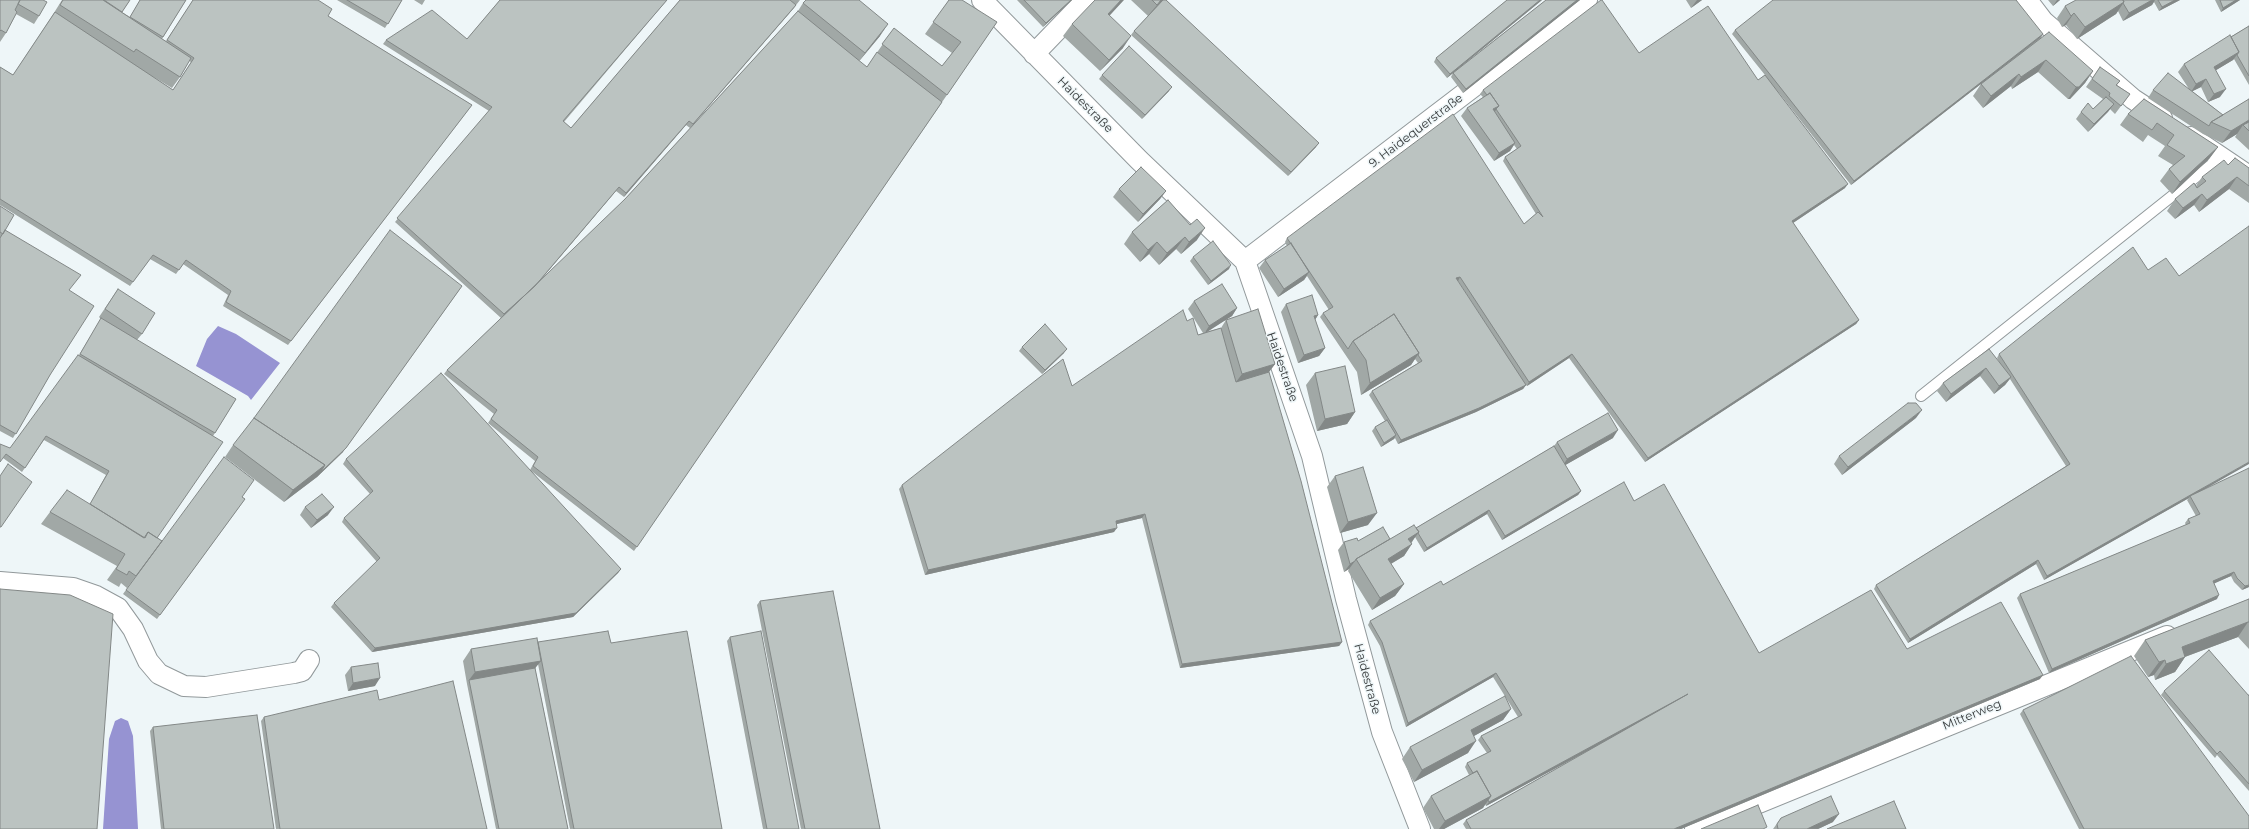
<!DOCTYPE html>
<html>
<head>
<meta charset="utf-8">
<style>
	body { margin:0 }
	canvas { display:block; background:#eef6f8 }
</style>
</head>
<body>
<canvas width="2249" height="829"></canvas>
<script>
const c = document.querySelector('canvas').getContext('2d');
c.lineJoin = 'round';
function fillPath(path, color) {
  c.fillStyle = color;
  c.fill(path, 'evenodd');
}
function shape(rows) {
  const path = new Path2D();
  for (const r of rows) {
    path.moveTo(r[0], r[1]);
    for (let i = 2; i < r.length; i += 2) path.lineTo(r[i], r[i + 1]);
  }
  return path;
}
function strokePath(path, color, width, dash) {
  c.strokeStyle = color;
  c.lineWidth = width;
  c.lineCap = dash ? 'butt' : 'round';
  c.setLineDash(dash || []);
  c.stroke(path);
}
function drawText(font, color, halo, rows, align = 'center') {
  c.font = font + ' Montserrat,sans-serif';
  c.lineWidth = 3;
  c.setLineDash([]);
  c.textBaseline = 'middle';
  c.strokeStyle = halo;
  c.fillStyle = color;
  for (const [text, x, y, turn = 0] of rows) {
    c.save();
    c.translate(x, y);
    c.rotate((+turn || 0) * Math.PI / 180);
    c.textAlign = isNaN(turn) ? turn : align;
    if (halo) c.strokeText(text, 0, 0);
    c.fillText(text, 0, 0);
    c.restore();
  }
}
fillPath(shape([
	[218,326,236,334,280,363,251,400,248,396,196,366,207,339],
	[121,718,128,721,133,736,138,829,103,829,109,739,115,721]
]), '#9693d2');
const service = shape([
	[1921,396,2221,157]
]);
const minor = shape([
	[982,0,1139,160,1245,261,1312,456,1346,599,1382,732,1420,829],
	[2027,0,2043,21,2133,99,2162,118],
	[1034,54,1086,0],
	[2191,137,2249,176],
	[1245,261,1587,0],
	[0,582,73,588,96,596,118,608,133,629,148,661,159,674,184,686,206,687,294,673,302,671,309,660],
	[1695,829,2167,636]
]);
strokePath(service, '#92999b', 12);
strokePath(minor, '#92999b', 22);
strokePath(service, '#fff', 10);
strokePath(minor, '#fff', 20);
fillPath(shape([
	[0,0,43,0,39,16,34,24,16,14,6,33,0,42],
	[62,0,130,0,122,12,130,17,140,0,186,0,162,39,166,41,193,0,328,16,472,105,288,345,223,306,228,295,183,264,176,274,150,259,130,286,0,205,0,67,13,75,52,16],
	[189,61,191,62,173,90,152,76,172,88,180,77],
	[337,0,402,0,385,28],
	[414,0,425,0,422,5],
	[500,0,667,0,564,122,571,128,680,0,800,0,793,9,690,128,686,125,624,197,616,191,539,282,625,199,798,11,803,3,880,36,859,61,867,67,894,28,942,66,952,53,925,34,949,0,997,22,634,551,530,470,535,461,488,423,494,414,444,374,447,370,501,318,395,222,489,111,383,44,386,40,467,39],
	[1017,0,1072,0,1043,27],
	[1131,0,1166,0,1316,147,1288,176,1131,35,1134,31,1148,16],
	[1507,0,1542,0,1447,78,1434,62,1436,58],
	[1546,0,1580,0,1463,93,1451,77,1453,73],
	[1686,0,1702,0,1691,8],
	[2048,0,2060,0,2053,6],
	[2124,0,2180,0,2159,11,2154,2,2152,5,2123,21,2118,11,2116,14,2077,39,2066,25,2062,27,2057,18,2065,6],
	[2215,0,2240,0,2221,12],
	[1109,15,1123,48,1100,71,1063,36,1072,24],
	[2249,26,2249,85,2234,59,2233,60,2216,70,2220,97,2208,102,2201,87,2192,91,2223,115,2249,99,2249,150,2235,137,2237,134,2222,143,2203,134,2148,98,2153,90,2189,89,2178,72,2184,64],
	[1735,30,2043,34,2041,38,2093,71,2085,83,2070,99,2068,99,2038,72,2012,89,2011,86,1983,108,1973,96,1981,84,1851,185,1776,89,1845,188,1793,223,1859,320,1856,324,1645,462,1569,358,1527,386,1526,385,1523,389,1476,412,1398,444,1395,438,1394,439,1381,447,1372,431,1375,427,1385,421,1369,395,1372,391,1418,363,1415,359,1411,365,1361,395,1357,372,1320,317,1323,313,1329,310,1307,276,1304,280,1278,297,1259,268,1265,260,1287,246,1285,242,1287,238,1524,224,1536,214,1503,161,1505,157,1517,149,1514,145,1510,151,1494,161,1461,116,1467,108,1483,97,1480,94,1483,90,1639,53,1758,80,1765,75,1732,34],
	[1457,281,1458,281,1505,353],
	[2100,67,2120,81,2117,85,2130,94,2115,114,2110,109,2088,132,2076,119,2081,112,2093,109,2103,99,2086,87],
	[1102,75,1169,91,1142,119,1099,79],
	[2144,99,2218,147,2209,159,2172,194,2160,181,2169,169,2173,165,2158,156,2165,146,2148,135,2143,142,2120,125,2128,114],
	[2228,165,2249,168,2249,203,2229,189,2199,212,2194,205,2175,219,2167,211,2175,199,2196,186,2202,177],
	[1119,189,1166,191,1160,199,1138,222,1113,197],
	[1168,200,1197,240,1181,254,1176,249,1159,265,1149,254,1140,262,1124,244,1132,232],
	[0,206,5,230,69,290,50,375,13,438,0,431],
	[1193,257,1229,269,1208,285,1190,261],
	[118,289,142,334,137,340,236,399,213,436,157,537,162,541,242,497,245,499,157,619,123,594,145,564,127,588,121,583,119,587,107,580,117,566,41,524,50,512,90,504,106,475,44,440,22,472,3,458,79,355,101,319,99,317],
	[1194,301,1237,308,1232,316,1205,332,1221,328,1226,320,1275,364,1269,372,1342,642,1339,646,1180,668,1142,518,1116,524,1114,532,925,575,899,489,902,485,1072,386,1187,321,1198,335,1203,333,1188,309],
	[1286,304,1318,315,1315,320,1325,348,1319,356,1298,363,1281,312],
	[1022,347,1064,353,1042,374,1019,351],
	[1989,349,2000,364,1997,358,1999,354,2205,489,2249,587,2242,590,2234,582,2231,576,2214,583,2217,599,2049,673,2017,598,2020,594,2186,525,2185,523,2188,519,2196,516,2187,500,2189,498,2044,580,2036,564,1908,643,1874,589,1876,585,2066,466,2010,379,2005,385,1994,394,1980,376,1946,402,1937,391,1943,383],
	[1315,373,1355,412,1347,424,1317,431,1306,385],
	[1916,418,1842,475,1834,464,1839,456],
	[1613,438,1565,465,1581,491,1578,495,1502,540,1487,514,1424,552,1415,537,1404,556,1391,564,1404,584,1395,596,1372,610,1348,571,1349,569,1344,572,1338,550,1344,542,1390,539,1416,528,1554,446,1557,442],
	[233,445,343,452,317,477,284,502,225,457],
	[346,459,621,569,618,573,573,617,372,652,331,607,334,603,377,562,342,522,344,518,370,494,343,464],
	[1335,476,1368,525,1340,533,1327,487],
	[1634,501,1759,653,1907,649,2040,679,1681,829,1466,829,1463,824,1466,820,1588,751,1486,806,1485,804,1483,808,1444,829,1434,829,1423,808,1431,796,1469,775,1465,767,1467,763,1487,753,1478,740,1481,736,1518,717,1493,677,1406,727,1380,646,1368,625,1370,621,1443,585],
	[305,507,328,515,311,528,300,515],
	[2249,599,2249,649,2238,637,2185,657,2175,672,2155,680,2154,675,2148,677,2134,656,2145,640],
	[760,601,880,829,801,829,757,605],
	[730,637,799,829,763,829,727,641],
	[537,643,611,643,722,829,570,829,538,664,535,668,568,829,496,829,467,684,463,661,471,649],
	[351,667,375,686,348,691,345,675],
	[2164,691,2248,695,2249,694,2249,791,2217,755,2215,758,2161,695],
	[379,700,487,829,276,829,261,721,264,717],
	[1511,709,1503,720,1474,736,1468,753,1414,782,1402,759,1410,747],
	[2023,710,2249,829,2079,829,2020,714],
	[153,727,274,829,161,829,150,731],
	[1781,818,1833,822,1818,829,1773,829]
]), '#a1a8a6');
fillPath(shape([
	[1071,0,1072,0,1043,27,1046,23],
	[1121,0,1124,0,1100,26,1108,14],
	[1161,0,1164,0,1148,16,1157,5],
	[1540,0,1542,0,1447,78,1450,74],
	[1577,0,1580,0,1463,93,1466,89],
	[1697,0,1702,0,1691,8],
	[2057,0,2060,0,2053,6],
	[2152,0,2155,0,2152,5,2123,21,2129,13],
	[2175,0,2180,0,2159,11,2162,7],
	[2236,0,2240,0,2221,12,2223,8],
	[2124,2,2116,14,2077,39,2085,27],
	[796,5,793,9,690,128,693,124],
	[2074,13,2066,25,2062,27,2071,16],
	[888,24,880,36,856,65,865,53],
	[2043,34,2040,38,1851,185,1854,181],
	[1131,36,1123,48,1100,71,1109,60],
	[2239,52,2233,60,2208,75,2214,67],
	[2046,60,2038,72,2012,89,2021,77],
	[2093,71,2085,83,2070,99,2068,99,2076,87],
	[2019,74,2011,86,1983,108,1991,96],
	[2206,79,2201,87,2191,92,2196,84],
	[1172,87,1169,91,1142,119,1145,115],
	[2226,89,2220,97,2208,102,2214,94],
	[2114,104,2108,112,2088,132,2094,124],
	[1499,106,1493,114,1493,109],
	[2249,120,2249,127,2243,125,2237,134,2222,143,2231,131],
	[689,121,686,125,624,197,626,193],
	[1319,143,1316,147,1288,176,1291,172],
	[1515,143,1510,151,1494,161,1499,153],
	[2218,147,2209,159,2172,194,2180,182],
	[2237,177,2229,189,2199,212,2207,200],
	[1848,184,1845,188,1790,225,1792,221],
	[619,187,532,290,502,318,504,314],
	[1166,191,1160,199,1138,222,1143,214],
	[2202,194,2194,205,2175,219,2183,208],
	[1205,228,1197,240,1181,254,1189,242],
	[1185,237,1176,249,1159,265,1167,253],
	[1157,242,1149,254,1140,262,1148,250],
	[1231,265,1229,269,1208,285,1211,281],
	[1309,272,1304,280,1278,297,1284,289],
	[1460,277,1458,281,1453,282,1456,278],
	[462,286,343,452,317,477,284,502,293,490],
	[1237,308,1232,316,1204,334,1209,326],
	[1318,315,1313,323,1314,316],
	[1859,320,1856,324,1645,462,1648,458],
	[1325,348,1319,356,1298,363,1304,355],
	[1067,349,1064,353,1042,374,1045,370],
	[1419,353,1411,365,1361,395,1370,383],
	[1572,354,1569,358,1527,386,1529,382],
	[1275,364,1266,376,1233,386,1242,374],
	[1986,368,1980,376,1946,402,1951,394],
	[2011,377,2005,385,1994,394,1999,386],
	[1526,385,1523,389,1476,412,1398,444,1401,440],
	[1922,410,1916,418,1842,475,1848,467],
	[1355,412,1347,424,1317,431,1325,419],
	[1618,430,1613,438,1562,467,1567,459],
	[1396,435,1394,439,1381,447,1384,443],
	[2249,462,2249,464,2191,497,2190,496,2189,498,2044,580,2047,576],
	[1581,491,1578,495,1502,540,1505,536],
	[334,507,328,515,311,528,317,520],
	[1489,510,1487,514,1424,552,1427,548],
	[1377,513,1368,525,1340,533,1348,522],
	[1145,514,1142,518,1113,525,1116,521],
	[1117,528,1114,532,925,575,928,570],
	[1419,532,1410,544,1408,539],
	[1412,544,1404,556,1380,570,1388,559],
	[2038,560,2036,564,1908,643,1910,639],
	[1355,561,1349,569,1344,572,1350,564],
	[621,569,618,573,573,617,372,652,375,648],
	[2234,572,2231,576,2211,585,2213,581],
	[1404,584,1395,596,1372,610,1380,598],
	[2249,585,2249,587,2242,590,2245,586],
	[2219,595,2217,599,2049,673,2052,669],
	[2248,622,2238,637,2171,662,2182,647],
	[1342,642,1339,646,1180,668,1182,664],
	[2185,657,2175,672,2155,680,2166,664],
	[2165,660,2154,675,2148,677,2159,662],
	[541,661,532,672,469,680,475,672],
	[1496,673,1493,677,1406,727,1408,723],
	[2043,675,2040,679,1681,829,1674,829],
	[380,678,375,686,348,691,353,683],
	[1688,694,1685,698,1486,806,1489,802],
	[1511,709,1503,720,1463,742,1471,730],
	[1476,741,1468,753,1414,782,1422,770],
	[1491,796,1483,808,1444,829,1439,829,1445,821],
	[1839,814,1833,822,1818,829,1807,829]
]), '#838887');
const building = shape([
	[0,0,20,0,15,10,17,12,6,33,1,30,0,31,0,0],
	[20,0,43,0,47,2,39,16,18,4,20,0],
	[63,0,103,0,191,58,180,77,136,49,134,52,60,5,63,0],
	[104,0,130,0,122,12,104,0],
	[140,0,186,0,163,37,130,17,140,0],
	[193,0,318,0,332,9,328,16,472,105,291,341,226,302,231,291,186,260,179,270,153,255,133,282,0,199,0,67,13,75,55,12,173,90,194,58,167,40,193,0],
	[347,0,402,0,388,24,347,0],
	[500,0,667,0,563,121,571,128,680,0,790,0,796,5,693,124,689,121,626,193,619,187,535,286,504,314,397,218,492,107,386,40,432,10,467,39,500,0],
	[806,0,859,0,888,24,865,53,803,3,806,0],
	[949,0,962,0,997,22,947,95,882,44,894,28,942,66,961,42,933,22,949,0],
	[1024,0,1071,0,1046,23,1024,0],
	[1095,0,1121,0,1108,14,1131,36,1109,60,1072,24,1095,0],
	[1152,0,1161,0,1157,5,1152,0],
	[1163,0,1166,0,1319,143,1291,172,1134,31,1163,0],
	[1507,0,1540,0,1450,74,1436,58,1507,0],
	[1546,0,1577,0,1466,89,1453,73,1546,0],
	[1601,0,1602,0,1639,53,1708,6,1758,80,1765,75,1848,184,1792,221,1859,320,1648,458,1572,354,1529,382,1460,277,1456,278,1526,385,1479,408,1401,440,1372,391,1422,361,1418,355,1419,353,1394,314,1353,341,1348,349,1323,313,1333,307,1287,238,1453,114,1524,224,1538,212,1543,217,1505,157,1521,146,1496,109,1499,106,1490,93,1487,95,1483,90,1601,0],
	[1773,0,2016,0,2043,34,1854,181,1735,30,1773,0],
	[2076,0,2123,0,2124,2,2085,27,2074,13,2071,16,2065,6,2076,0],
	[2123,0,2152,0,2129,13,2123,3,2124,2,2123,0],
	[2158,0,2175,0,2162,7,2158,0],
	[2220,0,2236,0,2223,8,2220,0],
	[798,11,867,67,877,52,942,102,637,547,533,466,538,457,491,419,497,410,447,370,625,199,798,11],
	[2249,26,2249,76,2237,55,2239,52,2231,37,2249,26],
	[2049,32,2093,71,2079,87,2076,87,2046,60,2021,77,2019,74,1991,96,1981,84,2049,32],
	[2230,35,2239,52,2214,67,2226,89,2214,94,2206,79,2196,84,2184,64,2230,35],
	[1129,46,1172,87,1145,115,1102,75,1129,46],
	[2100,67,2120,81,2116,85,2130,94,2121,106,2109,96,2110,93,2092,79,2100,67],
	[2168,73,2223,115,2211,122,2209,126,2153,90,2168,73],
	[1490,93,1499,106,1493,109,1515,143,1499,153,1467,108,1490,93],
	[2106,97,2114,104,2094,124,2081,112,2088,103,2093,109,2106,97],
	[2144,99,2218,147,2180,182,2169,169,2185,156,2167,145,2174,135,2157,123,2152,130,2128,114,2144,99],
	[2249,99,2249,120,2231,131,2211,122,2249,99],
	[2249,122,2249,131,2243,125,2249,122],
	[2235,158,2249,168,2249,186,2237,177,2207,200,2202,194,2183,208,2175,199,2194,183,2197,188,2206,181,2202,177,2224,160,2228,165,2235,158],
	[1141,167,1166,191,1143,214,1119,189,1141,167],
	[1168,200,1190,225,1197,219,1205,228,1189,242,1185,237,1167,253,1157,242,1148,250,1132,232,1168,200],
	[0,206,14,215,3,234,0,232,0,206],
	[2249,226,2249,462,2047,576,2038,560,1910,639,1876,585,2070,464,1999,354,2133,247,2148,270,2166,258,2179,276,2249,226],
	[5,230,81,275,69,290,94,306,50,375,16,434,0,425,0,238,5,230],
	[390,230,462,286,346,448,320,473,325,465,254,418,390,230],
	[1213,241,1231,265,1211,281,1193,257,1213,241],
	[1291,243,1309,272,1284,289,1265,260,1291,243],
	[1222,284,1237,308,1209,326,1194,301,1222,284],
	[118,289,155,313,142,334,105,309,118,289],
	[1312,295,1318,315,1314,316,1325,348,1304,355,1286,304,1312,295],
	[1258,309,1275,364,1242,374,1226,320,1258,309],
	[1183,310,1187,321,1193,318,1198,335,1221,328,1236,382,1269,372,1301,481,1342,642,1182,664,1145,514,1116,521,1117,528,928,570,902,485,1063,359,1072,386,1183,310],
	[1394,314,1419,353,1370,383,1366,360,1353,341,1394,314],
	[101,318,236,399,215,433,80,354,101,318],
	[1045,324,1067,349,1045,370,1022,347,1045,324],
	[1989,349,2011,377,1999,386,1986,368,1951,394,1943,383,1989,349],
	[78,355,223,442,157,538,148,532,144,538,90,504,109,471,46,436,25,468,6,454,0,462,0,444,10,448,78,355],
	[1345,366,1355,412,1325,419,1315,373,1345,366],
	[441,373,621,569,576,613,375,648,334,603,380,558,344,518,373,491,346,459,441,373],
	[1908,403,1916,403,1922,410,1848,467,1839,456,1908,403],
	[1608,413,1618,430,1567,459,1557,442,1608,413],
	[254,418,325,465,293,490,233,445,254,418],
	[1387,420,1396,435,1384,443,1375,427,1387,420],
	[1554,446,1581,491,1505,536,1489,510,1427,548,1418,533,1419,532,1416,528,1554,446],
	[224,457,254,480,242,497,245,499,160,615,126,590,224,457],
	[8,464,32,482,1,527,0,527,0,476,8,464],
	[1363,467,1377,513,1348,522,1335,476,1363,467],
	[2249,468,2249,585,2245,586,2237,578,2234,572,2213,581,2219,595,2052,669,2020,594,2190,523,2188,519,2200,514,2190,496,2249,468],
	[1624,482,1634,501,1664,484,1759,653,1871,590,1907,649,2001,602,2043,675,1674,829,1471,829,1466,820,1688,694,1489,802,1488,800,1491,796,1477,771,1473,773,1467,763,1491,751,1481,736,1522,715,1496,673,1408,723,1382,642,1370,621,1441,581,1443,585,1624,482],
	[67,490,145,538,148,532,162,541,136,576,129,571,127,575,116,569,125,554,50,512,67,490],
	[322,494,334,507,317,520,305,507,322,494],
	[1414,525,1419,532,1408,539,1412,544,1388,559,1404,584,1380,598,1356,559,1414,525],
	[1383,527,1390,539,1356,559,1355,561,1350,564,1344,542,1357,538,1358,541,1383,527],
	[0,589,70,595,113,614,97,829,0,829,0,589],
	[833,591,880,829,805,829,760,601,833,591],
	[2249,599,2249,622,2248,622,2182,647,2185,657,2166,664,2165,660,2159,662,2145,640,2249,599],
	[608,631,611,643,687,631,722,829,574,829,538,642,608,631],
	[761,631,799,829,767,829,730,637,761,631],
	[537,638,541,661,475,672,471,649,537,638],
	[2209,650,2249,696,2249,784,2220,751,2217,754,2164,691,2209,650],
	[2131,656,2249,816,2249,829,2084,829,2023,710,2131,656],
	[378,663,380,678,353,683,351,667,378,663],
	[535,668,568,829,499,829,469,680,535,668],
	[453,681,487,829,280,829,264,717,377,690,379,700,453,681],
	[1505,696,1511,709,1471,730,1476,741,1422,770,1410,747,1505,696],
	[257,715,274,829,164,829,153,727,257,715],
	[1477,771,1491,796,1445,821,1431,796,1477,771],
	[1831,796,1839,814,1807,829,1778,829,1777,824,1781,818,1831,796],
	[1894,801,1906,829,1827,829,1894,801],
	[1758,805,1767,827,1763,829,1701,829,1758,805]
]);
fillPath(building, '#bbc3c1');
strokePath(building, '#838887', 1);
drawText('12px', '#373a3b', '#eef6f8', [
	["Haidestraße",1085,105,45],
	["9. Haidequerstraße",1416,131,-37],
	["Haidestraße",1282,367,71],
	["Haidestraße",1367,679,75],
	["Mitterweg",1972,715,-22]
]);
</script>
</body>
</html>
